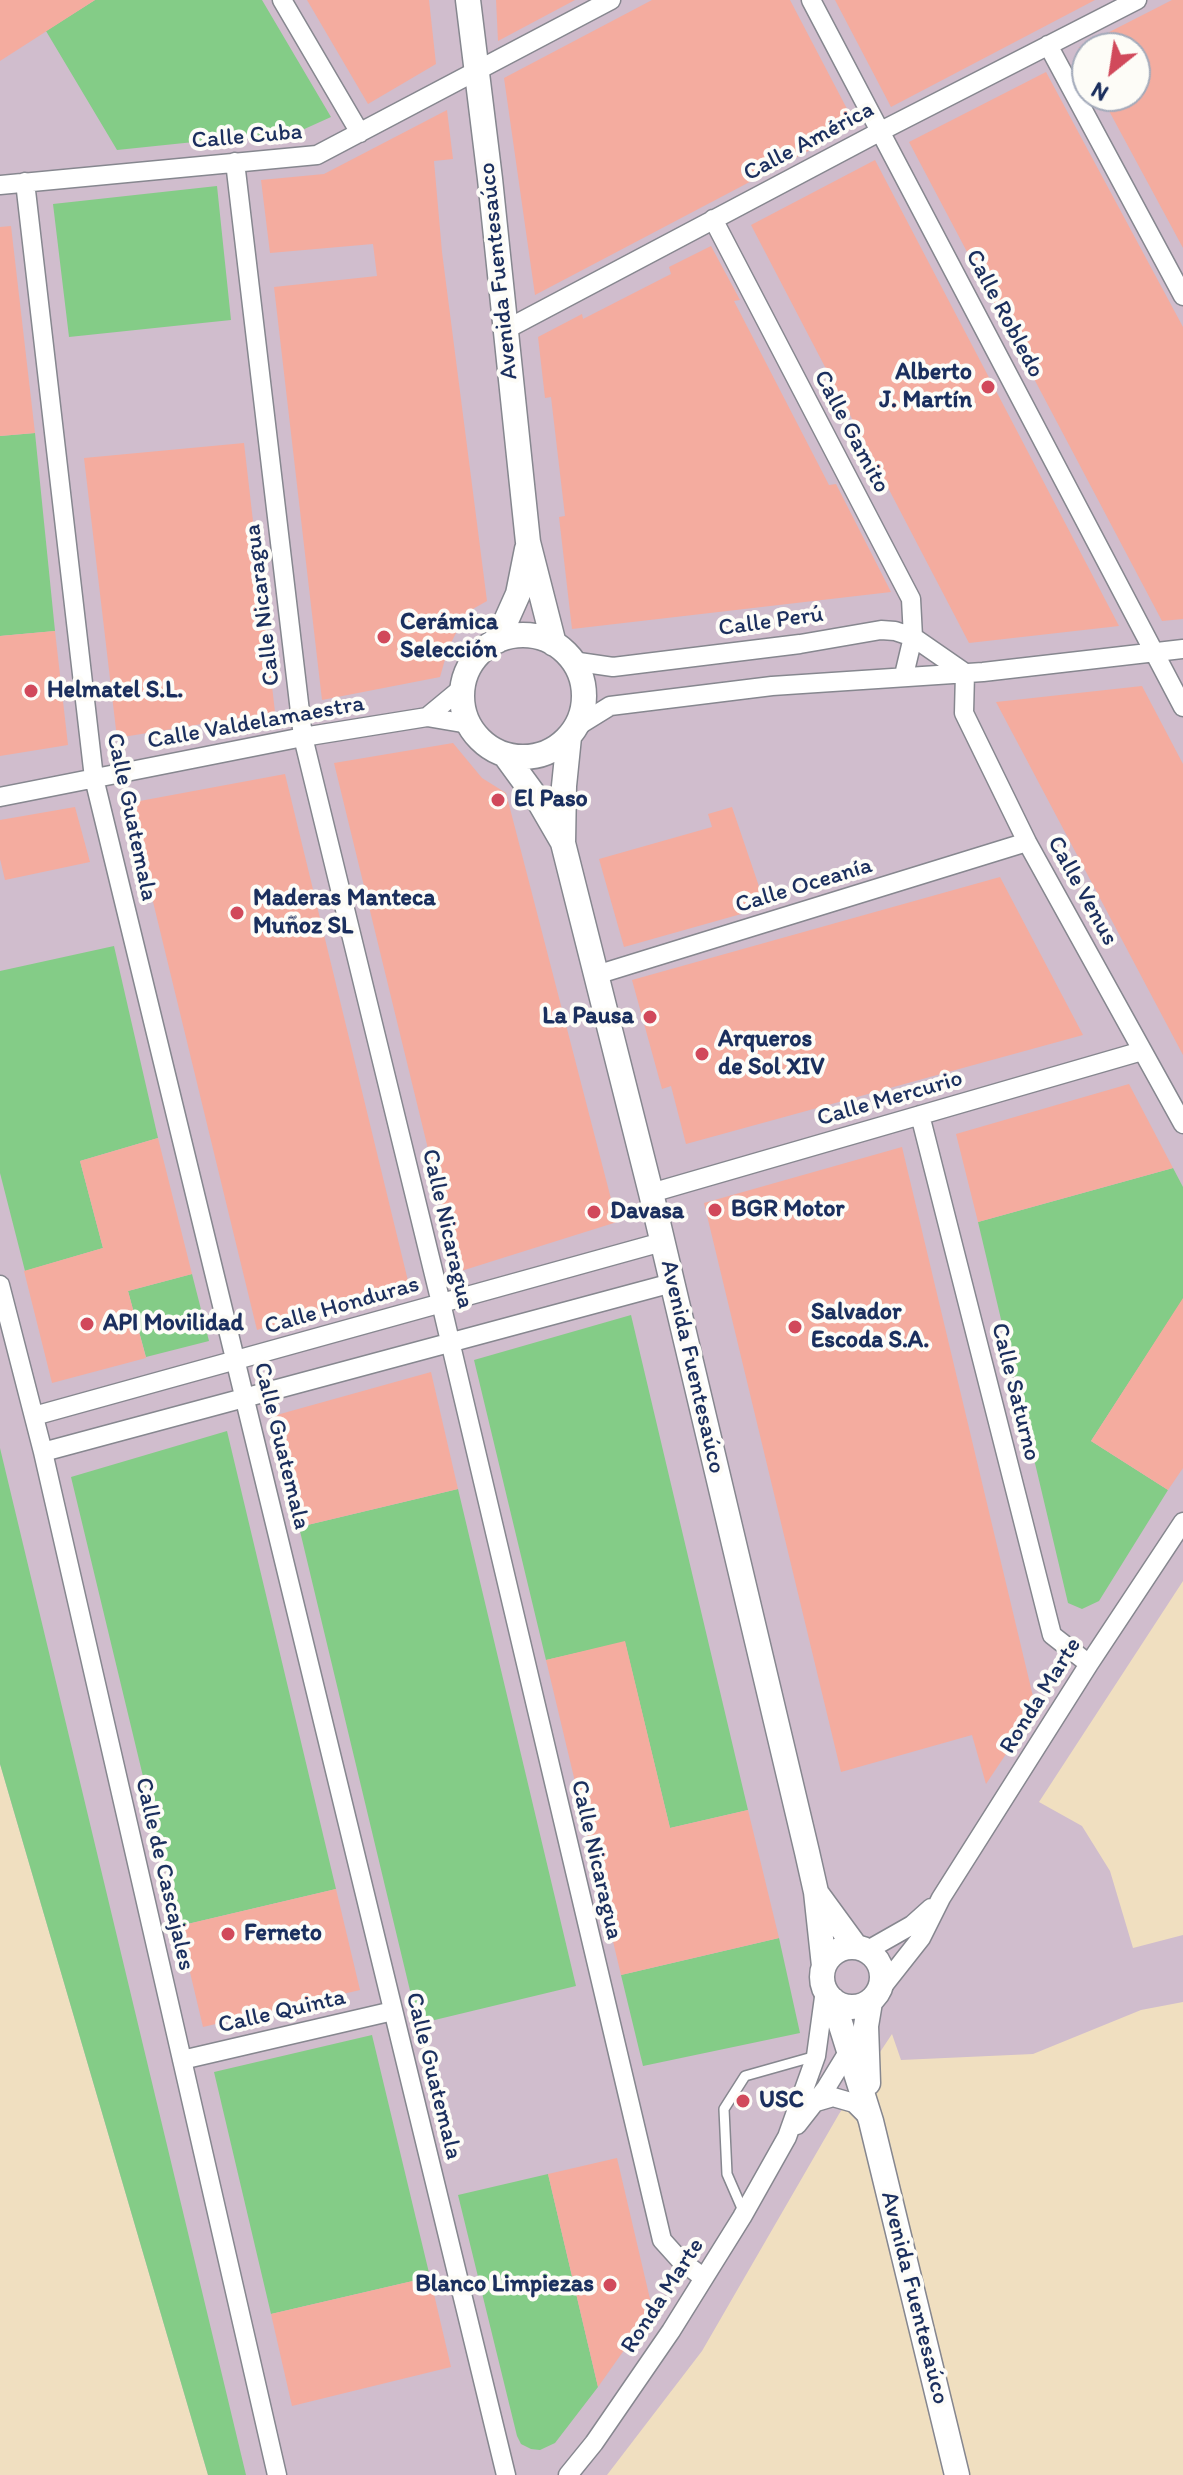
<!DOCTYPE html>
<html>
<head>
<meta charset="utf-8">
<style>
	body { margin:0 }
	#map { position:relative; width:1183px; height:2475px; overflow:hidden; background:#f0dfc0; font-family:Itim,sans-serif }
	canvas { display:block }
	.north { position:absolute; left:1071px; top:32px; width:80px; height:80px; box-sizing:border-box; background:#fdfcf7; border:2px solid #a3aaba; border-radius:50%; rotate:210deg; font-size:22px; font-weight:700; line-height:32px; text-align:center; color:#1b2f5e }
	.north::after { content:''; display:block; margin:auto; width:28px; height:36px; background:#d1495b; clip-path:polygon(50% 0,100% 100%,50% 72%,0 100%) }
</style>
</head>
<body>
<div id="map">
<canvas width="1183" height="2475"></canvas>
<div class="north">N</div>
</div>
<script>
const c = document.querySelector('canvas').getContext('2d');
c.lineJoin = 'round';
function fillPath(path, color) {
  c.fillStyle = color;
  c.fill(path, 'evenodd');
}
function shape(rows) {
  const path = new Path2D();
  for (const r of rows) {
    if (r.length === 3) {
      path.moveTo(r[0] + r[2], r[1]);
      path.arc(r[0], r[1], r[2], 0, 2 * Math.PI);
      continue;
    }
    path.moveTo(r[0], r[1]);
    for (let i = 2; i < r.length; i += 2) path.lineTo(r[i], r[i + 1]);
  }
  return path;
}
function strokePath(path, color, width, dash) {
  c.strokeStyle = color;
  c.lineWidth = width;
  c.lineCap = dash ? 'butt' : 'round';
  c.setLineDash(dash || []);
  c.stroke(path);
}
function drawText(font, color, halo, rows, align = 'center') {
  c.font = font + ' Itim,sans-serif';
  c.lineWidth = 8;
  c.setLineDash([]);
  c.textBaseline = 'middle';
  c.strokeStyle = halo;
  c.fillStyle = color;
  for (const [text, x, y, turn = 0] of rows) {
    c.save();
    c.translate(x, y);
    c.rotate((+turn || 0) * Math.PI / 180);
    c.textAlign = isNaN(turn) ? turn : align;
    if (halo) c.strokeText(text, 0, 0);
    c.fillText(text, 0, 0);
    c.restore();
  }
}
fillPath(shape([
	[0,0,1183,0,1183,1581,1039,1802,1082,1826,1110,1871,1133,1948,1183,1935,1183,2002,1141,2010,1033,2054,901,2060,892,2034,839,2114,702,2351,607,2475,208,2475,0,1764],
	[1087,48,1135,48,1135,96,1087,96]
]), '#d0bdcd');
fillPath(shape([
	[95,0,262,0,331,117,300,131,117,150,46,31],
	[217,186,231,320,69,337,53,204],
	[35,433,55,631,0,636,0,436],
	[114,946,158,1138,80,1161,103,1248,25,1271,0,1173,0,971],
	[1173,1168,1183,1187,1183,1299,1091,1441,1168,1490,1099,1601,1082,1609,1068,1603,978,1222],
	[192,1274,209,1341,146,1357,128,1291],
	[631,1315,748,1810,670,1828,625,1642,546,1660,474,1360],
	[227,1431,336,1889,179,1926,71,1477],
	[0,1448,246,2475,208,2475,0,1764],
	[458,1489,576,1986,418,2024,299,1527],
	[779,1938,800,2033,643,2066,621,1975],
	[372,2035,430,2277,271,2314,214,2072],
	[548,2174,598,2387,555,2443,540,2450,531,2449,521,2444,517,2436,458,2195]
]), '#84cc87');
fillPath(shape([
	[0,0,95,0,0,61],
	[307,0,429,0,436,64,368,104],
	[496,0,575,0,498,41],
	[652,0,790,0,856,126,535,295,504,78],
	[835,0,1095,0,891,107],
	[1172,0,1183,0,1183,248,1101,96,1135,96,1135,48,1078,48],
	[1046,72,1183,327,1183,619,1162,621,909,142],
	[447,110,453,159,434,161,442,252,487,601,471,610,460,625,448,649,440,677,322,700,274,287,377,276,373,244,270,253,261,180,324,174],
	[875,160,1017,431,1119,626,969,643,751,225],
	[11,226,35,433,0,436,0,227],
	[711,246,740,300,734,301,829,485,836,484,891,592,572,629,559,517,565,516,551,397,545,398,538,337,582,314,583,319,671,274,669,267],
	[244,443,275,712,117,738,84,458],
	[55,631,68,745,0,756,0,636],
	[1142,686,1183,764,1183,1055,996,702],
	[453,743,482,778,506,793,617,1222,458,1272,334,763],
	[285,774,409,1285,257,1330,129,803],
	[75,807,90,862,5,880,0,859,0,820],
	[732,807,766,907,624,947,599,859,712,827,708,814],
	[1000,877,1083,1035,686,1144,671,1086,662,1089,632,980],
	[1129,1084,1173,1168,978,1222,956,1134],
	[158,1138,192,1274,128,1291,146,1358,52,1383,24,1271,103,1248,80,1161],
	[902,1147,1036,1709,986,1784,972,1735,841,1772,704,1203],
	[1183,1298,1183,1468,1168,1490,1091,1441],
	[431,1372,458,1489,299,1527,273,1416],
	[625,1641,670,1828,748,1810,779,1938,621,1975,546,1660],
	[336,1889,360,1990,203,2027,179,1926],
	[617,2158,650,2299,639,2329,598,2387,548,2174],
	[430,2277,451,2367,292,2406,271,2314]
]), '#f4ac9f');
const service = shape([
	[744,2213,727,2174,724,2109,745,2076,816,2056]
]);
const minor = shape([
	[282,0,360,133],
	[811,0,1183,707],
	[1048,45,1183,296],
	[235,162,303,737,441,1303,662,2240,680,2260,704,2278],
	[25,182,94,778,506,2475],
	[0,185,317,155,611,0],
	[713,219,911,599,913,637,904,675],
	[505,330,881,131,1137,0],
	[572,661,613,667,800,644,881,630,895,631,913,637,965,673],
	[965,673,964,713,1027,842,1183,1124],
	[427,717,462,688],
	[576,727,610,706,772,686,983,672,1183,649],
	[0,797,303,737,427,717,468,724],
	[596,975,1027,842],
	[920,1115,1052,1635,1089,1664],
	[651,1193,1142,1051],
	[0,1285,43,1452,277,2475],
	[34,1416,662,1242],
	[43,1452,672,1283],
	[868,1950,912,1925,931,1908],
	[880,1990,921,1938,941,1898,1089,1664,1183,1522],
	[182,2060,393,2011],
	[816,2102,833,2097,854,2103,869,2118],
	[797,2125,826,2088,853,2044],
	[568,2475,594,2443,671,2331,742,2217,787,2137,816,2056,825,1990]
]);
const tertiary = shape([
	[468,0,490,179,528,542,554,644],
	[523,696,61],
	[497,641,518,594,527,549],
	[569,737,564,786,563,843,651,1193,807,1852,816,1892,824,1966],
	[505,755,540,803,562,841],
	[817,1894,855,1946],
	[852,1977,30],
	[833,2000,871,2121,957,2475],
	[868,2083,866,2026,870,2002]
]);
strokePath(service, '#86878f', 12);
strokePath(minor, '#86878f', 21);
strokePath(tertiary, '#86878f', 27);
strokePath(service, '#fff', 9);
strokePath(minor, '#fff', 18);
strokePath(tertiary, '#fff', 24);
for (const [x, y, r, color] of [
	[988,387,8,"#d1495b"],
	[384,637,8,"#d1495b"],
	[31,691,8,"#d1495b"],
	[498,800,8,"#d1495b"],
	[237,913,8,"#d1495b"],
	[650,1017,8,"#d1495b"],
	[702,1054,8,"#d1495b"],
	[715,1210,8,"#d1495b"],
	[594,1212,8,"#d1495b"],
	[87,1324,8,"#d1495b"],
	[795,1327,8,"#d1495b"],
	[228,1934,8,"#d1495b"],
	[743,2101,8,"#d1495b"],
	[610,2285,8,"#d1495b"]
]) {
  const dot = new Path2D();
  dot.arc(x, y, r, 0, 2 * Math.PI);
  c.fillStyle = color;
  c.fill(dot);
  strokePath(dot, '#fdfcf7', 3);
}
drawText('24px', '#1b2f5e', '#fdfcf7', [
	["Calle Cuba",247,137,-5],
	["Calle América",809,142,-28],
	["Avenida Fuentesaúco",499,271,-96],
	["Calle Robledo",1004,314,62],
	["Calle Gamito",851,432,62],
	["Calle Nicaragua",263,605,-97],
	["Calle Perú",771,622,-8],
	["Calle Valdelamaestra",256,723,-10],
	["Calle Guatemala",131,817,78],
	["Calle Oceanía",804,886,-17],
	["Calle Venus",1082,891,61],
	["Calle Mercurio",890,1099,-16],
	["Calle Nicaragua",447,1229,77],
	["Calle Honduras",342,1306,-16],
	["Avenida Fuentesaúco",692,1367,77],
	["Calle Saturno",1015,1392,76],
	["Calle Guatemala",281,1446,76],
	["Ronda Marte",1041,1696,-58],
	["Calle Nicaragua",596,1860,77],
	["Calle de Cascajales",164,1874,77],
	["Calle Quinta",282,2012,-13],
	["Calle Guatemala",433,2076,76],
	["Ronda Marte",663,2296,-57],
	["Avenida Fuentesaúco",914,2298,76]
]);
drawText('bold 24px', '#1b2f5e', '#fdfcf7', [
	["Alberto",972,373,"right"],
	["J. Martín",972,401,"right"],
	["Cerámica",400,623],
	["Selección",400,651],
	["Helmatel S.L.",47,691],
	["El Paso",514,800],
	["Maderas Manteca",253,899],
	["Muñoz SL",253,927],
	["La Pausa",634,1017,"right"],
	["Arqueros",718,1040],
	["de Sol XIV",718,1068],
	["BGR Motor",731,1210],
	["Davasa",610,1212],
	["Salvador",811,1313],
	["Escoda S.A.",811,1341],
	["API Movilidad",103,1324],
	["Ferneto",244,1934],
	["USC",759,2101],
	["Blanco Limpiezas",594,2285,"right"]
], 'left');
</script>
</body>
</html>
